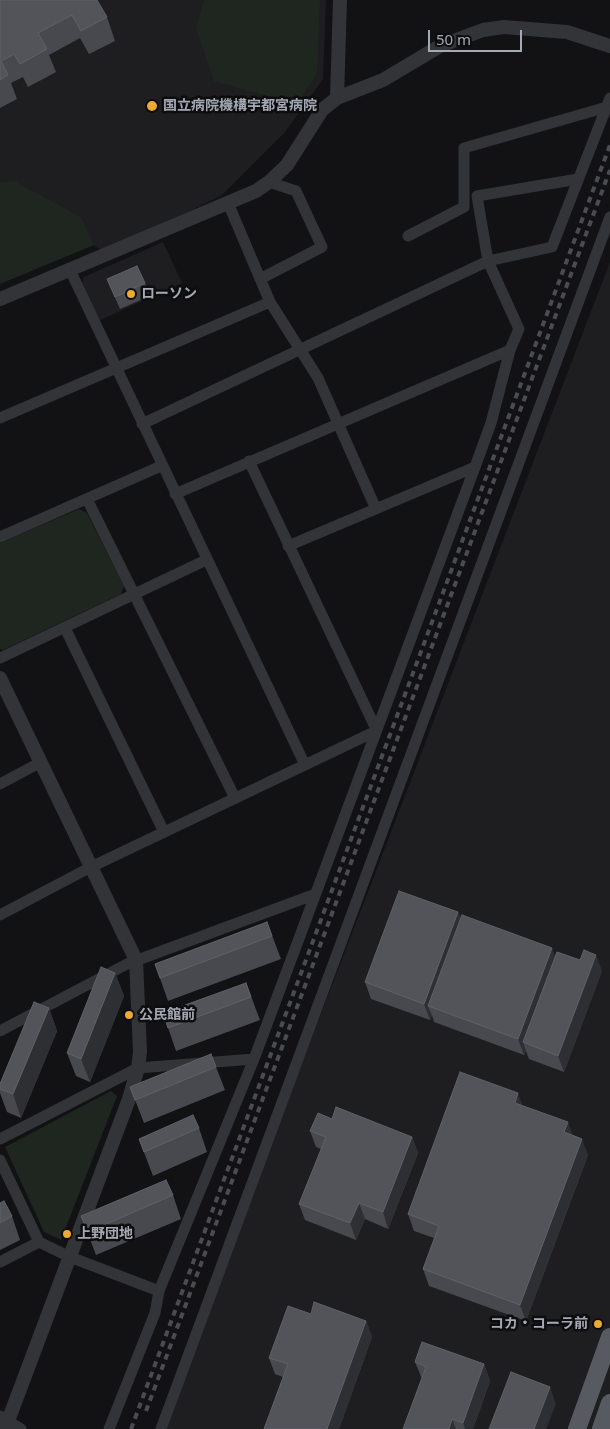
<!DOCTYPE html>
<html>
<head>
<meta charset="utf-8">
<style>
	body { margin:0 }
	#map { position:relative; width:610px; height:1429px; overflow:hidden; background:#121214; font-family:"Noto Sans",sans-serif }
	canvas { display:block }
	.scale { position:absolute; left:428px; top:30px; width:94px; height:22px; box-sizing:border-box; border:2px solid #a4a9b4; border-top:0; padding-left:6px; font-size:15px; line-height:18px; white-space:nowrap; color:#a4a9b4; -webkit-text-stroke:4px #0d0d0f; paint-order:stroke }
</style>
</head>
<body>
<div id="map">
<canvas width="610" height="1429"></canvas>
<div class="scale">50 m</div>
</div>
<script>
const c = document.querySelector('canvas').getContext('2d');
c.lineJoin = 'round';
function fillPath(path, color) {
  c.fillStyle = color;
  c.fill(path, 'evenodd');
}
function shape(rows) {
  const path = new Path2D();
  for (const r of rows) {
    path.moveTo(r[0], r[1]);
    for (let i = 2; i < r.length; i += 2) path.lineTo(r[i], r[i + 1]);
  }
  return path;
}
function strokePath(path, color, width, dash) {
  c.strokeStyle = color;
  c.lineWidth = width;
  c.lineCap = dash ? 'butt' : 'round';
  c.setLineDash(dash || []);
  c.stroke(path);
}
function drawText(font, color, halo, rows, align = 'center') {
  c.font = font + ' "Noto Sans","Noto Sans JP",sans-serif';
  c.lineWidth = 5;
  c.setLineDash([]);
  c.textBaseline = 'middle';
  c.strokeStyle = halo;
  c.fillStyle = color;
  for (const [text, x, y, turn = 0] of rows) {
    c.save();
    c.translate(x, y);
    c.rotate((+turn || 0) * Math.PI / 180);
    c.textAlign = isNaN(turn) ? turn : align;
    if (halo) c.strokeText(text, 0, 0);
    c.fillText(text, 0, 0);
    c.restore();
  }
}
fillPath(shape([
	[0,0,326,0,323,79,285,132,222,195,106,253,0,188],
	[163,242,182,283,98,321,81,286,84,277],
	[610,262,610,1429,161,1429,388,840]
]), '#1e1e20');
fillPath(shape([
	[204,0,320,0,317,74,296,104,214,81,196,28],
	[14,181,81,217,94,245,0,284,0,182],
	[79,509,87,513,124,586,121,594,3,650,0,649,0,543],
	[111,1091,117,1096,61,1240,44,1232,5,1147]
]), '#1e261f');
strokePath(shape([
	[228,203,270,302,318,378,376,509],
	[408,236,464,207,464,148,607,107],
	[70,270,305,765],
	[260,279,322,247,296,191,269,182],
	[0,418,270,302],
	[142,424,488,261,552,247,610,98],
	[249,461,376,729],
	[175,494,510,350],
	[87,499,235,798],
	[0,537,161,466],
	[288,546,475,467],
	[65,628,164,832],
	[0,658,206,560],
	[0,784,41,762],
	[0,915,91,867,374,732,376,729],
	[0,1031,127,964,313,895],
	[0,1139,138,1068,254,1059],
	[0,1160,39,1242,70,1257,159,1291],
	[0,1262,39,1242],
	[0,1416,21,1429],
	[109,1429,155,1313,159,1291,254,1059,475,467,491,423,510,350,519,329,488,261,477,196,578,179],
	[161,1429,610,217]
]), '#333438', 11);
strokePath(shape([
	[337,98,340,0],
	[0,299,256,191,269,182,287,165,322,110,337,98,383,80,440,46,483,30,504,27,567,32,610,46],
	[0,678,136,960,140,1052,138,1068,129,1099,5,1429]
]), '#333438', 14);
strokePath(shape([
	[577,1429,610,1337],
	[601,1429,610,1403]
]), '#575a60', 18);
strokePath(shape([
	[146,1411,610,170],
	[131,1429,610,145]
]), '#4a4c51', 4, [6, 5]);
fillPath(shape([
	[0,0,107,17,115,41,89,54,80,38,49,55,56,72,28,87,23,77,11,83,17,99,0,108],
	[107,279,145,283,150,296,120,309],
	[458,912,461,919,555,956,602,971,564,1072,529,1059,526,1051,524,1055,434,1022,432,1015,430,1020,371,999,365,982],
	[267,922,281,959,168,1001,155,964],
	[115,973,124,996,90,1082,76,1076,67,1053],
	[246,983,260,1020,176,1051,163,1013],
	[49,1008,57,1031,21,1118,7,1112,0,1093,0,1084],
	[216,1067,225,1090,144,1123,130,1087],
	[523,1106,573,1136,588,1155,526,1321,429,1286,423,1269,434,1238,414,1231,408,1214],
	[332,1119,412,1137,418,1153,388,1229,365,1219,356,1240,305,1220,299,1204,321,1149,316,1147,310,1131],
	[199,1128,207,1152,153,1176,139,1139],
	[173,1195,181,1219,96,1255,81,1216],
	[0,1203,12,1216,20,1240,0,1250],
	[311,1314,366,1321,372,1337,339,1429,264,1429,283,1377,275,1374,269,1358],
	[415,1362,484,1364,490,1381,473,1429,403,1429,422,1379]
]), '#48494f');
fillPath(shape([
	[458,912,464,929,428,1006,432,1015,430,1020,424,1004],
	[552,948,558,965,523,1042,526,1051,524,1055,518,1039],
	[596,955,602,971,564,1072,558,1056],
	[115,973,124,996,90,1082,81,1059],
	[49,1008,57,1031,21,1118,13,1094],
	[518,1093,524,1109,515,1103],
	[568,1122,574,1138,564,1132],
	[412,1137,418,1153,388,1229,383,1212],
	[582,1139,588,1155,526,1321,520,1305],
	[359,1203,365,1219,356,1240,350,1223],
	[366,1321,372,1337,339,1429,327,1429],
	[484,1364,490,1381,473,1429,465,1429,463,1423],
	[550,1387,556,1404,546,1429,534,1429],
	[452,1419,456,1429,449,1429]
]), '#2e2f33');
const building = shape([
	[0,0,97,0,107,17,81,31,72,15,38,33,47,49,20,64,14,54,1,61,8,75,0,80,0,0],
	[137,266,145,283,115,297,107,279,137,266],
	[399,891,458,912,424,1004,365,982,399,891],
	[462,915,552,948,518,1039,428,1006,462,915],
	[267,922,272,936,160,978,155,964,267,922],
	[584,950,596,955,558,1056,523,1042,557,952,580,960,584,950],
	[101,967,115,973,81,1059,67,1053,101,967],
	[246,983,251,997,168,1028,163,1013,246,983],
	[34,1002,49,1008,13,1094,0,1089,0,1084,34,1002],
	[211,1054,216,1067,135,1100,130,1087,211,1054],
	[460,1072,518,1093,515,1103,568,1122,564,1132,582,1139,520,1305,423,1269,439,1226,408,1214,460,1072],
	[336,1107,412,1137,383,1212,359,1203,350,1223,299,1204,326,1137,310,1131,318,1113,332,1119,336,1107],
	[193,1115,199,1128,144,1152,139,1139,193,1115],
	[166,1180,173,1195,88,1232,81,1216,166,1180],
	[4,1201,12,1216,0,1223,0,1203,4,1201],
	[314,1302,366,1321,327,1429,264,1429,288,1364,269,1358,288,1306,311,1314,314,1302],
	[422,1342,484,1364,463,1423,452,1419,449,1429,403,1429,426,1367,415,1362,422,1342],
	[511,1372,550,1387,534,1429,489,1429,511,1372]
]);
fillPath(building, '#52545a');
strokePath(building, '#5f6168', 1);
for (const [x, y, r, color] of [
	[152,106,6,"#eaaa33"],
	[131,294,5,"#eaaa33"],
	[129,1015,5,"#eaaa33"],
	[67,1234,5,"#eaaa33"],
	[598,1324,5,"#eaaa33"]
]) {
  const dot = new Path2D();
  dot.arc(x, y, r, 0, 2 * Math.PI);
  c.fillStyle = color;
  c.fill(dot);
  strokePath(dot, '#0d0d0f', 2);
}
drawText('bold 14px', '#a4a9b4', '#0d0d0f', [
	["国立病院機構宇都宮病院",163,106],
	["ローソン",141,294],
	["公民館前",139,1015],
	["上野団地",77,1234],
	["コカ・コーラ前",588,1324,"right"]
], 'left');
</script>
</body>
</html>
